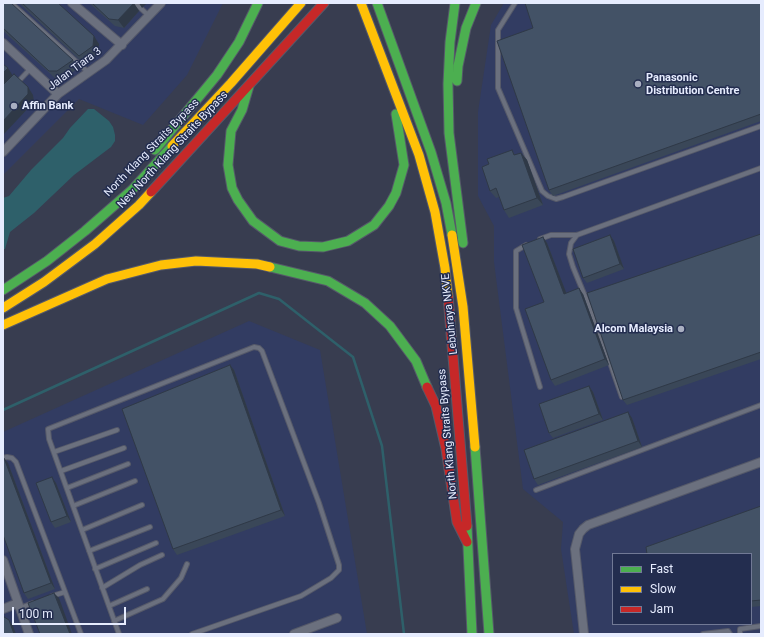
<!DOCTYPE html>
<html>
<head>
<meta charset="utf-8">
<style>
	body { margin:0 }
	#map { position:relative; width:764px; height:637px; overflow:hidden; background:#383d50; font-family:Roboto,sans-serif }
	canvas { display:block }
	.frame { position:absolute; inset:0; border:4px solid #e6ecfe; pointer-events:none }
	.legend { position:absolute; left:612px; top:553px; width:140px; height:72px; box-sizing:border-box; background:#232d4f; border:1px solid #717995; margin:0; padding:5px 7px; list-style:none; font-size:12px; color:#e6ecfe }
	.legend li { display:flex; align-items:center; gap:8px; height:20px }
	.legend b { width:20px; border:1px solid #717995 }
	.scale { position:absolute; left:12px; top:607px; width:114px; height:18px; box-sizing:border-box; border:2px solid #e6ecfe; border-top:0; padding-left:5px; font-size:12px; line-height:14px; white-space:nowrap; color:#e6ecfe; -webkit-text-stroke:3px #232d4f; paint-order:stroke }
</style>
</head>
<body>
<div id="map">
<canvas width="764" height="637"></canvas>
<div class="frame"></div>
<ul class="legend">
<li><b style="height:5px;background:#4caf50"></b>Fast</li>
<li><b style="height:5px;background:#ffc107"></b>Slow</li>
<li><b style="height:5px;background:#c62828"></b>Jam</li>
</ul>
<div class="scale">100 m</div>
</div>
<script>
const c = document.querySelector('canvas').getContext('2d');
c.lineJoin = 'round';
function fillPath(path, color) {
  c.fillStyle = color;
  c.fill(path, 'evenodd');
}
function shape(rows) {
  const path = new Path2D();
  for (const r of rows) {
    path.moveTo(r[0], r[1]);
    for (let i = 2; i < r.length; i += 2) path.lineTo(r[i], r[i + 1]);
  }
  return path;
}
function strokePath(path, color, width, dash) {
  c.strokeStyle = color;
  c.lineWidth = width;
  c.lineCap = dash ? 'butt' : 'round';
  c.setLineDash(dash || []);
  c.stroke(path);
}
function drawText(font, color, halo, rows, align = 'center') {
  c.font = font + ' Roboto,sans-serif';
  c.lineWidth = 3;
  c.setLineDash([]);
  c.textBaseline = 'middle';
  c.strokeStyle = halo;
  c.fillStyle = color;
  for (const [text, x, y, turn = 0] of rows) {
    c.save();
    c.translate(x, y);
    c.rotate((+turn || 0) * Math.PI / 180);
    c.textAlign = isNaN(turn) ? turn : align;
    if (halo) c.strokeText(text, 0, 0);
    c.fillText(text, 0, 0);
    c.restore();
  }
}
fillPath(shape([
	[3,3,223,3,187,75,143,125,79,99,3,175],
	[504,3,761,3,761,634,574,634,561,549,563,522,523,489,494,262,494,226,478,196,478,112,491,25],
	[613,554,751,554,751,624,613,624],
	[249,321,320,350,367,634,3,634,3,432]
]), '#323c62');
fillPath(shape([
	[88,109,94,109,109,121,113,127,115,135,115,141,111,147,74,175,34,213,10,232,5,249,3,249,3,198,9,196,31,170,63,138,70,128]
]), '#2e606a');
strokePath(shape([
	[3,410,259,293,279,299,353,357,382,446,404,634]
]), '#2e606a', 2.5);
const lane = shape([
	[11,3,88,72],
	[135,3,149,16],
	[515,3,498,30,498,88,542,191,548,196,556,199,563,197,761,126],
	[17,83,30,69],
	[577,235,571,243,569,254,573,267,598,328,622,397],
	[540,239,551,235,577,235,761,168],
	[526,245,516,251,516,308,540,387],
	[54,452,117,430],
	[3,458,7,457,12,458,16,462,81,634],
	[61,471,124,448],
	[67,488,128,464],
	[536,490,761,405],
	[73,506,135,481],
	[82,530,142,505],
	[89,551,150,527],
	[95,569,156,543],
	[102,588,140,565,162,555],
	[52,596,65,592],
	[109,606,147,589],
	[20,608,33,603],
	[114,621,163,599,181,578,187,564],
	[119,634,49,439,48,429,254,347,259,348,262,351,319,503,339,565,339,570,331,578,301,596,192,634],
	[703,634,728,631,730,634],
	[740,634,740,629,761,626]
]);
const street = shape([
	[72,3,122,45],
	[3,43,58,94],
	[3,152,58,94,106,60,161,3],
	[3,560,29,634],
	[3,609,18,603],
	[294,634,337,618],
	[584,634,575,549,579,534,583,529,588,525,761,462]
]);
const fast = shape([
	[377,3,431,152,446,203,452,235],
	[455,3,450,42,448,84,449,133,463,243],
	[457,81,458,66,466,28,476,3],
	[249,86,242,110,231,131,228,165,232,188,238,200,253,221,280,241,299,246,323,247,348,241,374,225,389,206,396,193,404,165,396,114],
	[155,150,217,75,239,42,258,3],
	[270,267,328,281,365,303,390,326,416,361,427,387],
	[3,290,47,261,85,231,132,190,172,146],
	[475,447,489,634],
	[467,526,472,634]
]);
const slow = shape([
	[361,3,419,155,435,212,445,268,448,296],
	[172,146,231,83,301,3],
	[452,235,463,307,475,447],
	[3,308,44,282,95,244,139,205,151,192],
	[3,325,107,279,161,265,196,261,257,264,270,267]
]);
const jam = shape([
	[151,192,324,3],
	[448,296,467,526],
	[427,387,436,406,446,449,457,522,467,542]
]);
strokePath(lane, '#555969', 6);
strokePath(street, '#555969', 10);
strokePath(fast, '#555969', 11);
strokePath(slow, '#555969', 11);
strokePath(jam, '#555969', 11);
strokePath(lane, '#6b707e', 4);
strokePath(street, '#6b707e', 8);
strokePath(fast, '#4caf50', 9);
strokePath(slow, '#ffc107', 9);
strokePath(jam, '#c62828', 9);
fillPath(shape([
	[3,3,73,60,79,68,63,79,55,78,3,31],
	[19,3,58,3,99,44,98,54,84,64],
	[89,3,133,3,139,11,124,28,115,26],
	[761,3,761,121,553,196,549,190,533,28],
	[512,150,515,155,521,153,527,160,543,205,509,218,504,210,499,197,496,198,490,191,489,164],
	[761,234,761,359,627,405,623,400],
	[610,235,614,241,624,269,587,283,583,278],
	[543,237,547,243,566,293,583,294,609,365,555,386,551,380],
	[230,365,234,370,285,516,177,555,173,549],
	[589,386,593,392,603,420,553,438,549,433],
	[632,418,642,447,538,485,534,479],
	[8,463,55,589,28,599,24,593],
	[56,483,71,522,55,528,51,522],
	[761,506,761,606,751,607,751,554]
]), '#3a4758');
fillPath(shape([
	[134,3,139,11,124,28,118,20],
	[139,3,147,3,142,8],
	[94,36,99,44,98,54,93,46],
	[8,68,13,76,3,86,3,73],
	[28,87,33,95,34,102,3,135,3,121],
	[521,153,527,160,543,205,537,198],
	[610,235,614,241,624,269,620,264],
	[543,237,547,243,569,300,564,294],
	[579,288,583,294,609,365,605,359],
	[230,365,234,370,285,516,281,510],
	[589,386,593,392,603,420,599,414],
	[628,412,632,418,642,447,638,441],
	[4,458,8,463,55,589,51,583],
	[52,477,56,483,71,522,67,516],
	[54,593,59,598,72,634,70,634],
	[9,620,13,626,16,634,14,634]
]), '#2f3947');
const building = shape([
	[3,3,11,3,73,60,57,71,49,71,3,28,3,3],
	[22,3,58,3,94,36,93,46,79,56,22,3],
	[92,3,134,3,118,20,109,19,92,3],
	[525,3,761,3,761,114,549,190,497,41,533,28,525,3],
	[3,64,8,68,3,73,3,64],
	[14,74,28,87,28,94,3,121,3,85,14,74],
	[512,150,514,155,521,153,537,198,504,210,496,188,490,191,482,167,489,164,487,159,512,150],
	[761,234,761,352,623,400,587,293,761,234],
	[610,235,620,264,583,278,573,249,610,235],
	[543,237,564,294,579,288,605,359,551,380,525,309,544,302,522,245,543,237],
	[230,365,281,510,173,549,122,409,230,365],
	[589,386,599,414,549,433,539,404,589,386],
	[628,412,638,441,534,479,524,450,628,412],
	[3,458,4,458,51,583,24,593,3,535,3,458],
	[52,477,67,516,51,522,36,483,52,477],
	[761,506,761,600,751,601,751,554,647,554,646,547,761,506],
	[54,593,70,634,40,634,28,603,54,593],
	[4,617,9,620,14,634,3,634,3,618,4,617]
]);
fillPath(building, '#435266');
strokePath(building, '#2f3947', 1);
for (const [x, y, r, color] of [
	[638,84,4,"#a9afc1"],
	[14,106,4,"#a9afc1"],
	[681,329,4,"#a9afc1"]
]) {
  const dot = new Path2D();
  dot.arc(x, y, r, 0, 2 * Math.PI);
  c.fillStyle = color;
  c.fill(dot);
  strokePath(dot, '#232d4f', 1.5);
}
drawText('11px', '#e6ecfe', '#232d4f', [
	["Jalan Tiara 3",75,69,-37],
	["North Klang Straits Bypass",152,148,-46],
	["New North Klang Straits Bypass",173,150,-47],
	["Lebuhraya NKVE",450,314,-96],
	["North Klang Straits Bypass",448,434,-95]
]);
drawText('bold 11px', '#e6ecfe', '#232d4f', [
	["Panasonic",646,78],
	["Distribution Centre",646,91],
	["Affin Bank",22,106],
	["Alcom Malaysia",673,329,"right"]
], 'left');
</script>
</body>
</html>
